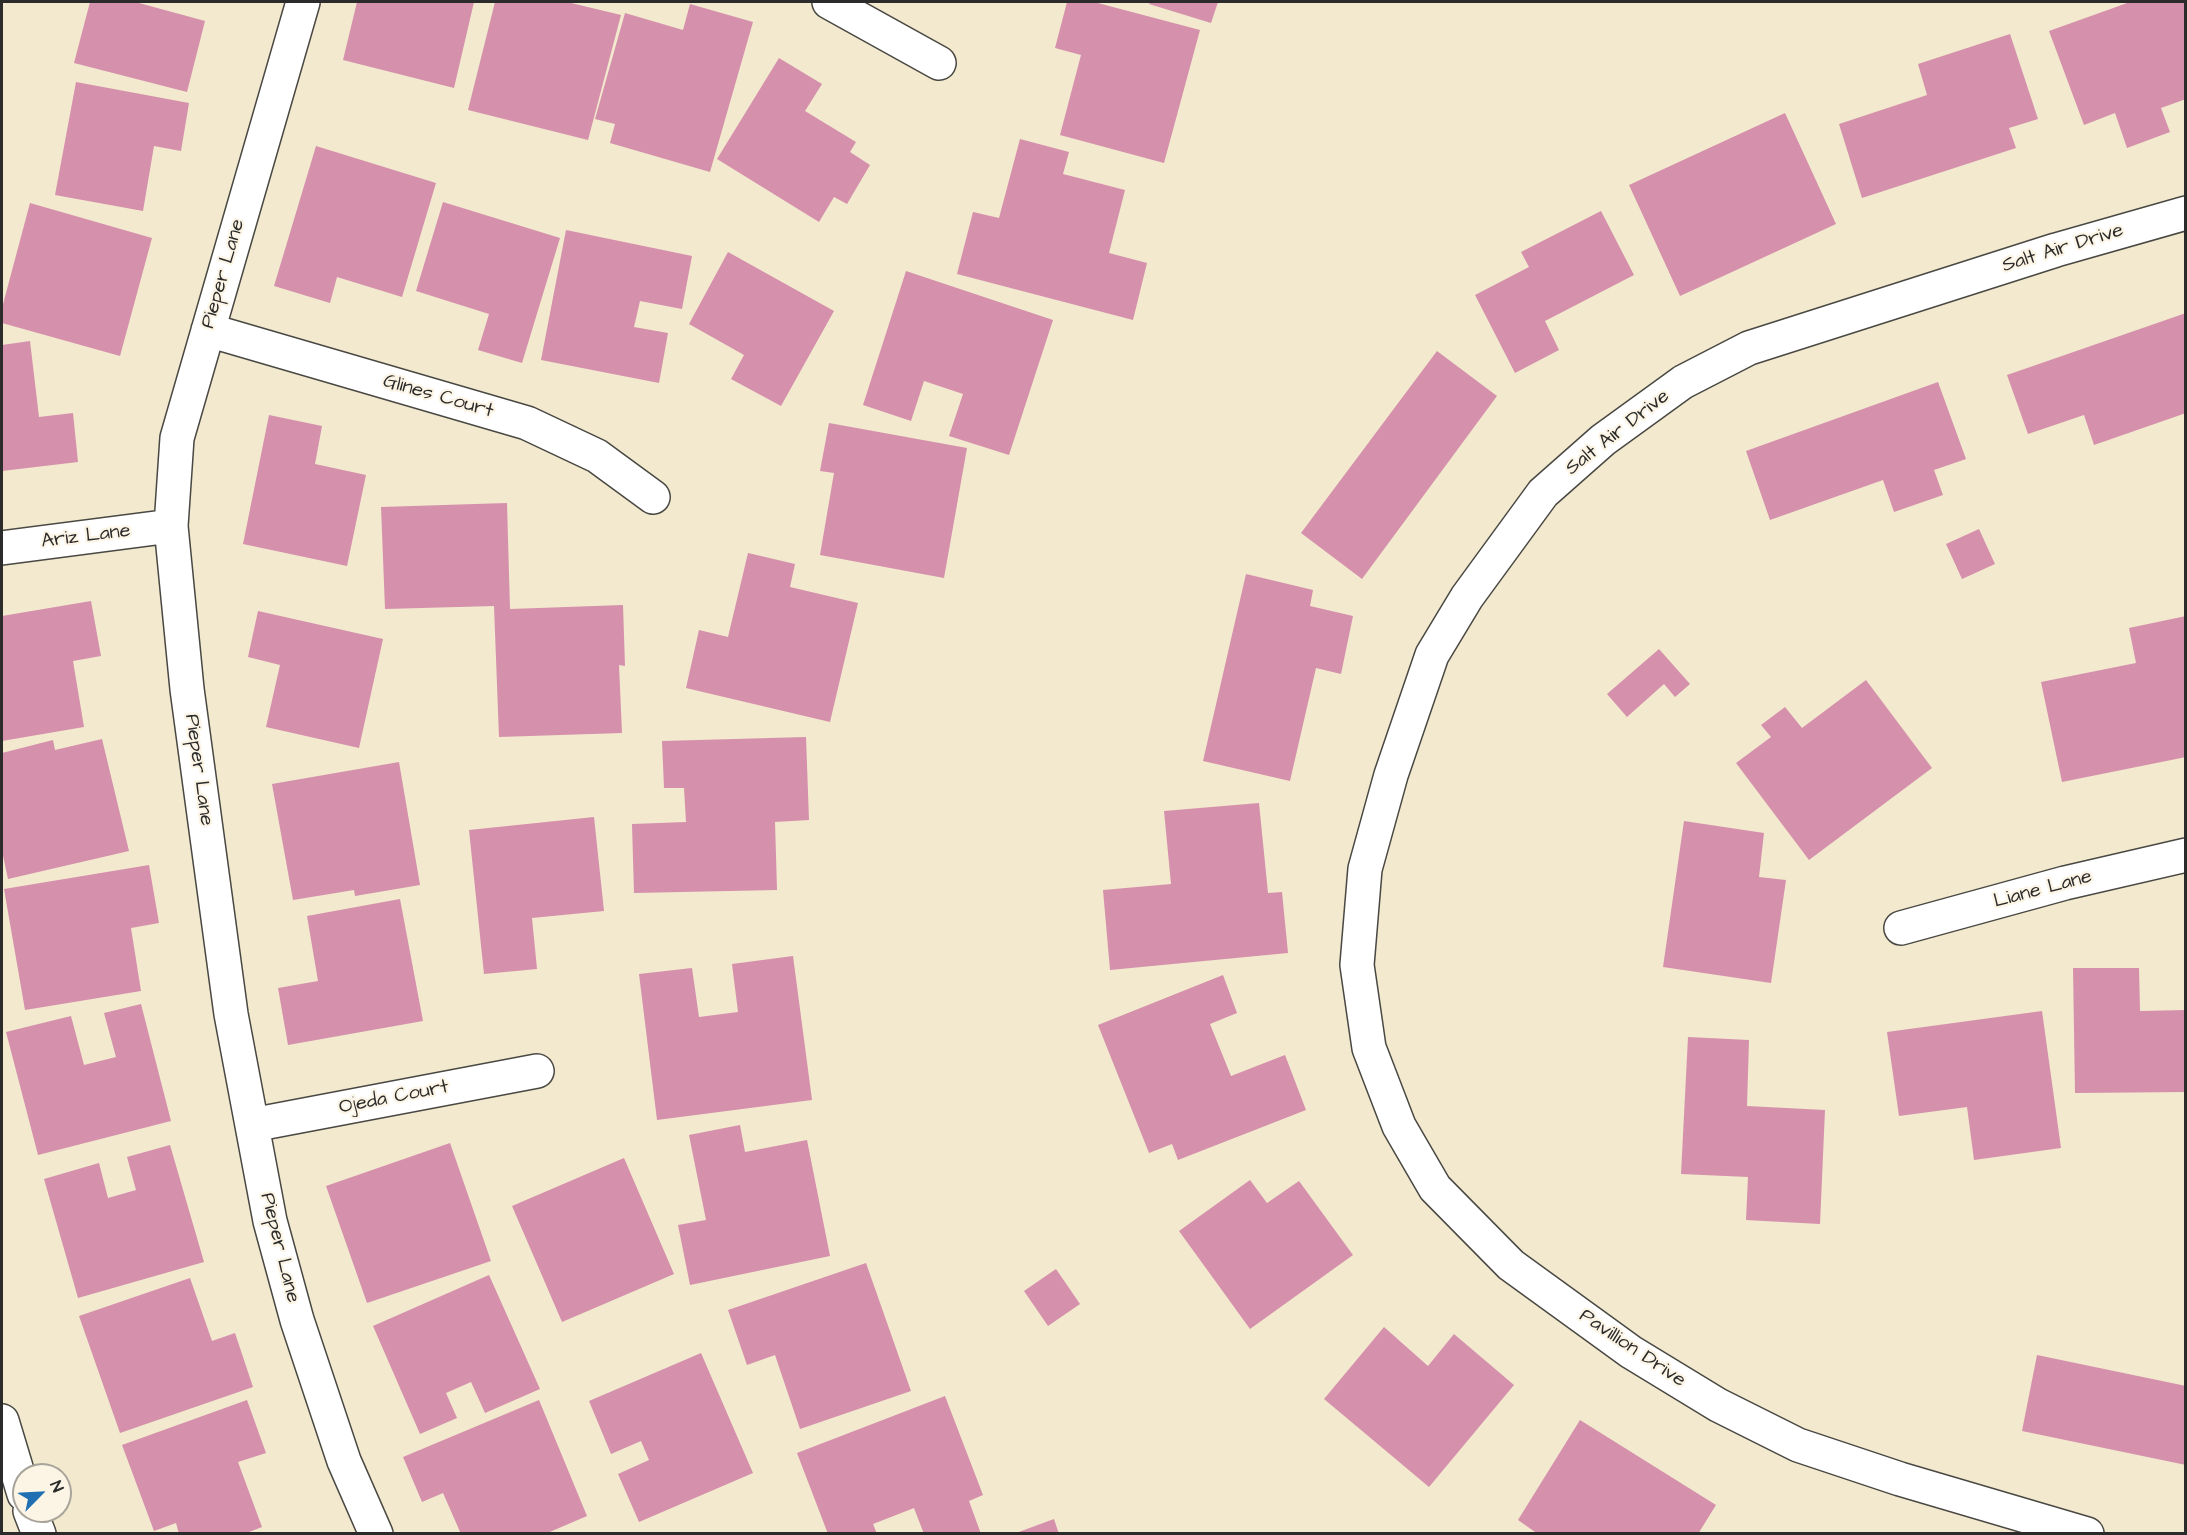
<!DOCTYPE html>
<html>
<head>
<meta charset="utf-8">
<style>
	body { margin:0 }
	#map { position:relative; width:2187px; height:1535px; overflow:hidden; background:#f2e9ce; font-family:"Architects Daughter",sans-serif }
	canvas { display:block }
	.frame { position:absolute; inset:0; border:3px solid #2b2b2b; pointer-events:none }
	.north { position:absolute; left:12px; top:1463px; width:60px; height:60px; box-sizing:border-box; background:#fcf5e5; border:2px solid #a8a49b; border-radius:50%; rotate:66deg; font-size:16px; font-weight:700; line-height:24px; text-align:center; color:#2b2b2b }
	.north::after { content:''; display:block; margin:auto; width:21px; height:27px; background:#1f6fb2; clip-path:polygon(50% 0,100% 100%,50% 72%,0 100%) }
</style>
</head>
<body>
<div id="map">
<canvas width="2187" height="1535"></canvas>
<div class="frame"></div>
<div class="north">N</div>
</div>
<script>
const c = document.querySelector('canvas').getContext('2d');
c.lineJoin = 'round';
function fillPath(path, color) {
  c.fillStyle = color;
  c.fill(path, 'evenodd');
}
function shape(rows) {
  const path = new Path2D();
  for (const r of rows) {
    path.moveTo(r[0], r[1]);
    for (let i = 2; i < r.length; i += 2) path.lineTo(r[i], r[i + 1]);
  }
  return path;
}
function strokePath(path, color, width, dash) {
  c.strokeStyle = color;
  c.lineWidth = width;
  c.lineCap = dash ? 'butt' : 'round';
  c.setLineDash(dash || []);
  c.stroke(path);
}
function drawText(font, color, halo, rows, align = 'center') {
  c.font = font + ' "Architects Daughter",sans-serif';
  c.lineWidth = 4.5;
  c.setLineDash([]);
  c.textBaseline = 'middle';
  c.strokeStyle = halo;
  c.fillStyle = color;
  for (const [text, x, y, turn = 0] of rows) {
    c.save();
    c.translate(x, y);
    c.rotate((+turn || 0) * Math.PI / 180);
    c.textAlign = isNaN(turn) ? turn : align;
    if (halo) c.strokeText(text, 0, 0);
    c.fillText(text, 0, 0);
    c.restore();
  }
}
fillPath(shape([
	[90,2,139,2,139,3,205,21,187,92,74,63],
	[357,2,474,2,454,88,343,60],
	[495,2,567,2,621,15,588,140,468,110],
	[1067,2,1094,2,1200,30,1164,163,1060,135,1081,55,1055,48],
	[1150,2,1218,2,1211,23,1149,4],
	[2130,2,2186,2,2186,99,2161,108,2170,132,2127,148,2115,113,2084,125,2049,31],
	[690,4,753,22,710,172,610,143,615,124,595,119,625,13,683,30],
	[2010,34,2038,119,2009,128,2016,148,1862,198,1839,124,1927,95,1918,64],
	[779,58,822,84,805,111,856,142,850,152,870,165,847,204,834,197,819,222,717,159],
	[76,82,189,103,181,151,154,146,143,211,55,195],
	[1785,113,1836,224,1680,296,1629,185],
	[1020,139,1069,152,1063,174,1125,190,1109,253,1147,263,1133,320,957,274,973,212,999,218],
	[316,146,436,183,402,297,337,277,330,303,274,286],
	[443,202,560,238,522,363,478,350,489,314,416,291],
	[30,203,152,238,120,356,2,323,2,308],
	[1601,211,1634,275,1545,321,1559,350,1515,373,1475,295,1529,267,1521,252],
	[566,230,692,256,682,309,640,301,634,327,668,333,659,383,541,360],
	[728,252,834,311,781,406,731,379,744,355,689,324],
	[906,271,1053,320,1009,455,949,436,963,394,924,381,911,421,863,405],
	[2186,313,2186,413,2094,445,2084,415,2028,434,2007,375],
	[30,341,39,417,73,413,78,462,2,471,2,345],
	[1437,351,1497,396,1362,579,1301,533],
	[1938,382,1966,459,1934,470,1943,495,1894,512,1883,480,1770,520,1746,451],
	[269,415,322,426,315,464,366,475,347,566,243,544],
	[829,423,967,448,944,578,820,555,834,473,820,471],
	[507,503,510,609,623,605,625,666,619,665,622,733,499,737,494,606,385,609,381,507],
	[1979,529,1995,564,1962,579,1946,544],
	[748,553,795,564,790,587,858,603,830,722,686,688,699,630,728,637],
	[1246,574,1313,590,1310,606,1353,616,1341,674,1316,668,1290,781,1203,761],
	[91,601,101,656,73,661,84,727,2,741,2,616],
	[258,611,383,639,359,748,266,727,280,665,248,657],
	[2186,616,2186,757,2062,782,2041,682,2136,663,2129,628],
	[1659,649,1690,684,1675,697,1664,684,1627,717,1607,694],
	[1866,680,1932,768,1809,860,1736,763,1771,737,1761,725,1785,707,1802,728],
	[806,737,809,820,775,822,777,890,634,893,632,824,686,822,684,788,664,788,662,741],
	[102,739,129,851,8,879,2,851,2,753,53,740,55,750],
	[399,762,420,885,355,896,354,890,293,900,272,784],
	[1259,803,1268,893,1282,892,1288,953,1110,970,1103,890,1171,884,1164,811],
	[594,817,604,911,532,918,537,969,484,974,469,830],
	[1684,821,1764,833,1759,877,1786,880,1771,983,1663,967],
	[149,865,159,923,131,928,141,991,25,1010,4,889],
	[400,899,423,1021,288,1045,278,988,318,981,307,916],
	[793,956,812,1100,657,1120,639,974,692,968,699,1017,738,1012,732,964],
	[2073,968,2139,968,2140,1011,2186,1010,2186,1092,2075,1093],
	[1223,975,1237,1013,1210,1024,1231,1076,1285,1055,1306,1110,1178,1160,1172,1144,1149,1153,1098,1025],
	[141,1004,171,1121,38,1155,6,1032,71,1016,84,1065,116,1057,104,1013],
	[2042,1011,2061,1148,1974,1160,1967,1107,1899,1116,1887,1032],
	[1688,1037,1749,1040,1747,1106,1825,1110,1820,1224,1746,1220,1748,1177,1681,1174],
	[740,1125,745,1152,807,1140,830,1256,690,1285,678,1225,706,1220,689,1135],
	[450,1143,491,1261,367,1303,326,1186],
	[170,1145,204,1262,78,1298,44,1179,99,1163,108,1198,136,1190,127,1157],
	[624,1158,674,1274,562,1322,512,1206],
	[1250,1180,1267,1203,1299,1181,1353,1255,1250,1329,1179,1231],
	[866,1263,911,1391,800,1429,775,1355,747,1365,728,1310],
	[1056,1269,1080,1304,1048,1326,1024,1291],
	[489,1275,540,1389,485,1413,471,1382,446,1393,457,1418,420,1434,373,1326],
	[190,1278,212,1341,235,1333,253,1387,120,1433,79,1316],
	[1384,1327,1428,1366,1454,1334,1514,1385,1429,1487,1324,1399],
	[701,1353,753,1473,639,1522,618,1474,649,1460,641,1441,611,1454,589,1401],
	[2037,1355,2186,1386,2186,1465,2022,1431],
	[945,1396,983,1495,969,1501,981,1534,924,1534,914,1508,873,1524,877,1534,828,1534,797,1453],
	[247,1400,266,1453,238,1462,262,1527,244,1534,179,1534,176,1523,154,1531,122,1445],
	[539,1400,587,1516,545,1534,461,1534,443,1493,422,1502,403,1457],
	[1580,1420,1716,1505,1698,1534,1538,1534,1518,1520],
	[1054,1519,1059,1534,1016,1534,1016,1533]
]), '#d590ac');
const minor = shape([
	[303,2,177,438,171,526,187,689,231,1014,270,1221,297,1320,344,1461,376,1534],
	[829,2,939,63],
	[208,330,527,423,597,456,653,497],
	[2,548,171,526],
	[1901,928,2065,883,2186,855],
	[252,1125,537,1071],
	[2,1421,24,1494],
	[30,1511,39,1534],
	[2087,1534,1900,1479,1798,1445,1718,1405,1631,1352,1511,1265,1435,1188,1399,1126,1369,1048,1357,965,1365,869,1391,775,1432,655,1467,597,1543,493,1603,440,1683,382,1749,348,2056,250,2186,213]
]);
strokePath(minor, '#494843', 36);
strokePath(minor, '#fff', 33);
drawText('20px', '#2b2b2b', '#fcf5e5', [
	["Salt Air Drive",2063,249,-17],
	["Pieper Lane",224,274,-74],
	["Glines Court",438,397,16],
	["Salt Air Drive",1618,433,-38],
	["Ariz Lane",86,537,-7],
	["Pieper Lane",198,770,82],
	["Liane Lane",2043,890,-15],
	["Ojeda Court",394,1098,-11],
	["Pieper Lane",279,1248,76],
	["Pavillion Drive",1632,1349,34]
]);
</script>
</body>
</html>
